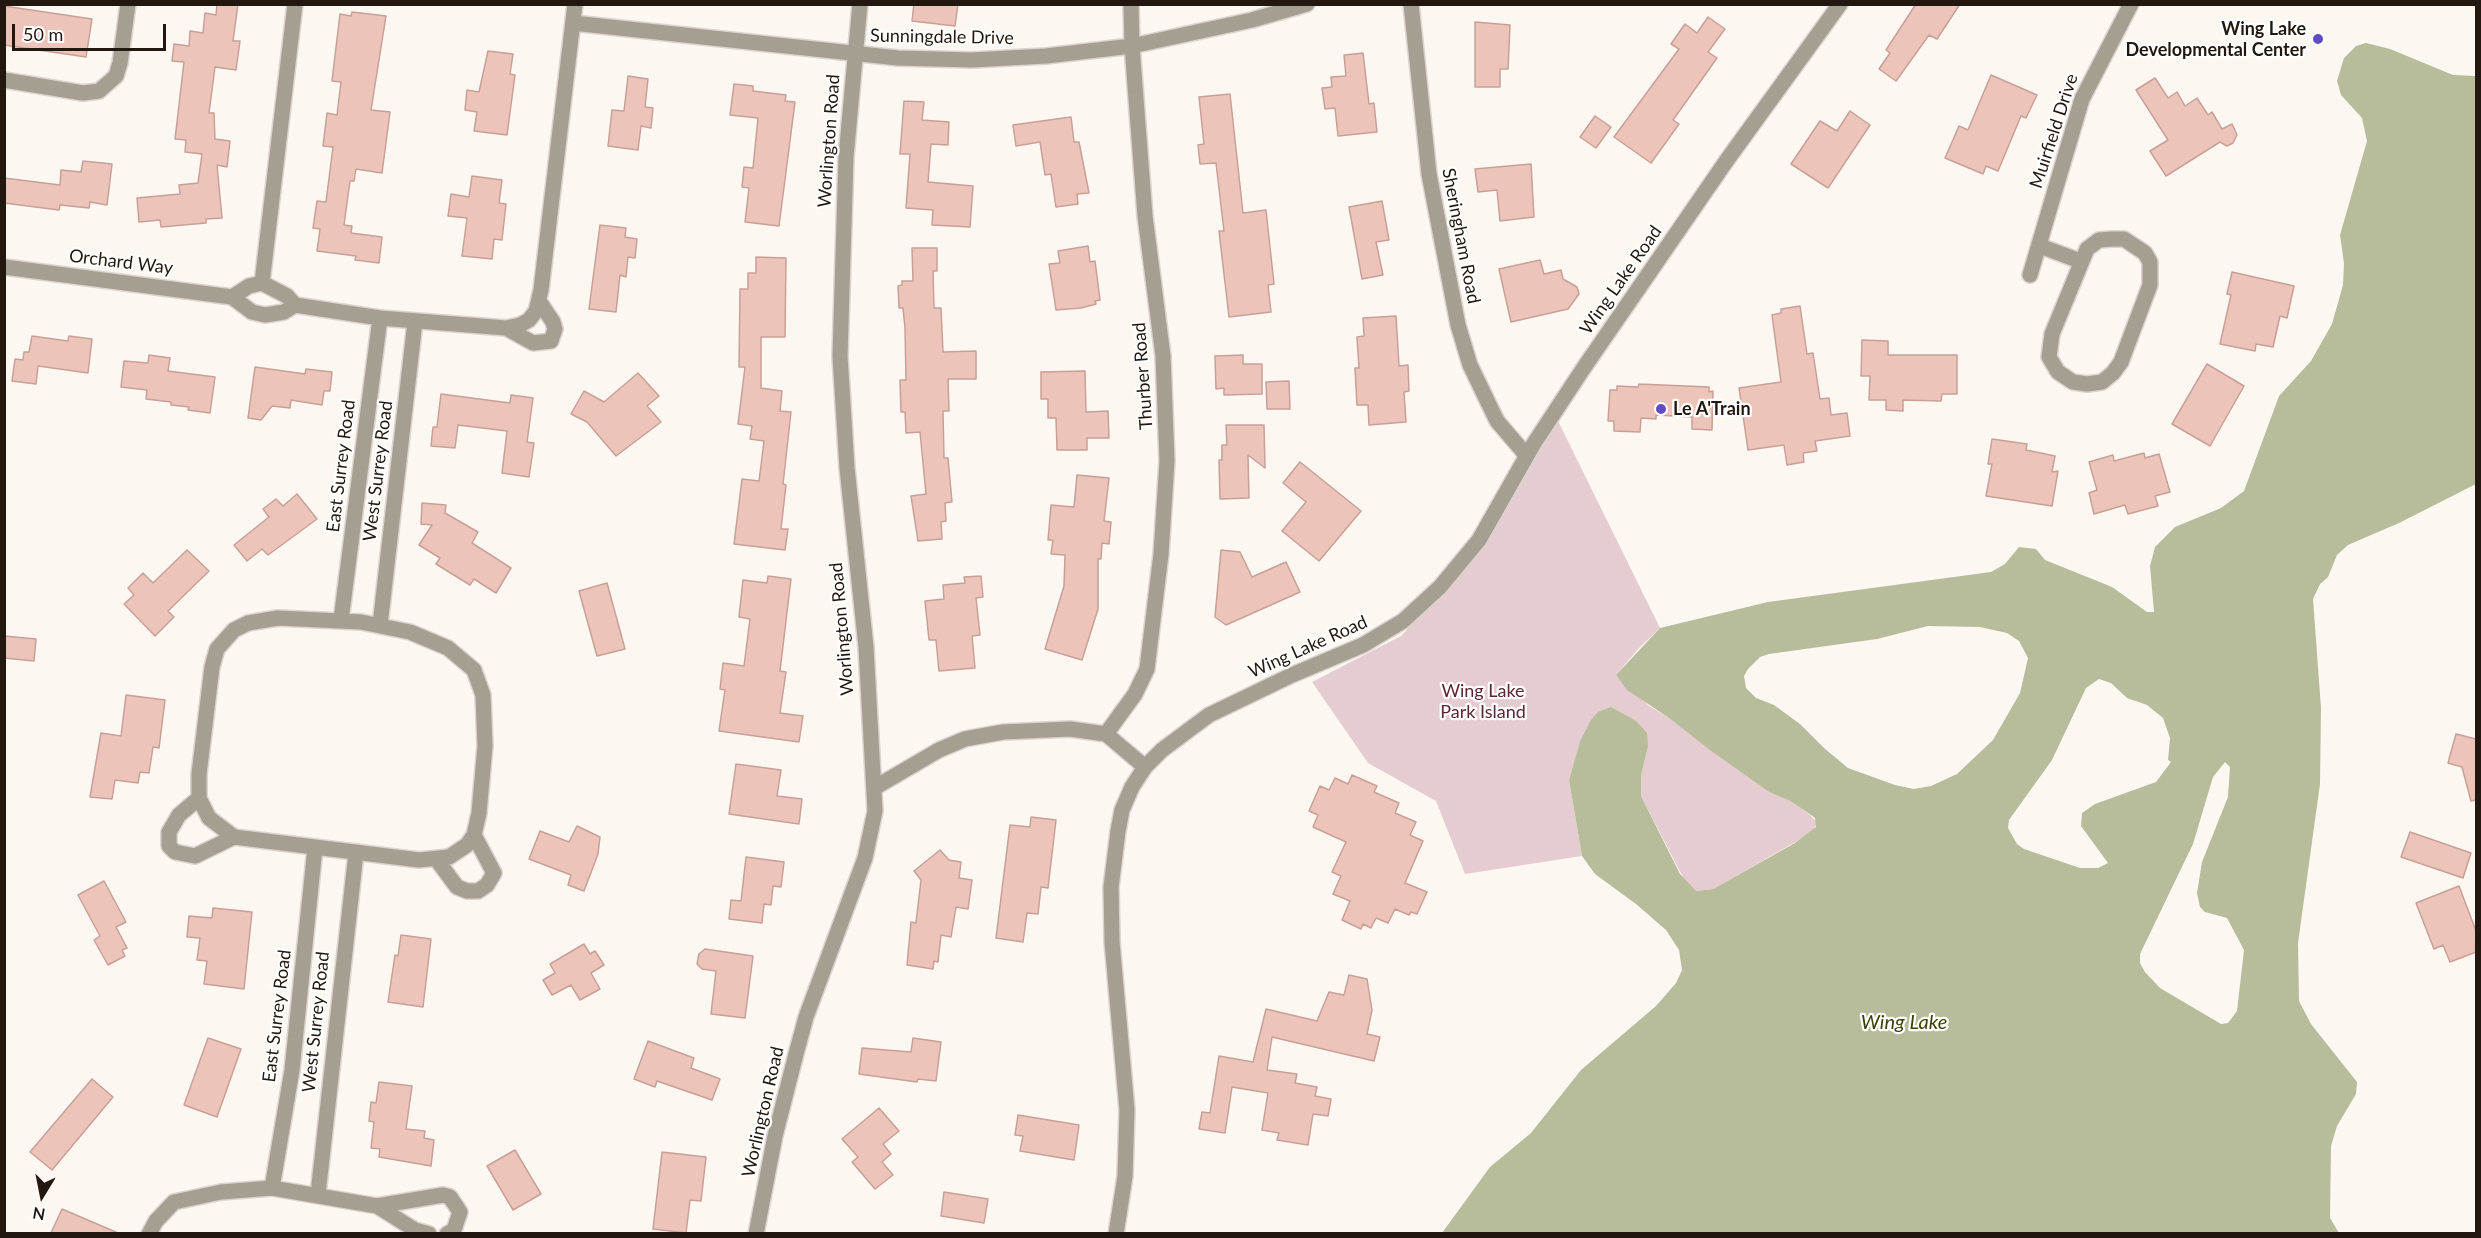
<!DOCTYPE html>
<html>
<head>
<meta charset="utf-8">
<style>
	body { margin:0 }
	#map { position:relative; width:2481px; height:1238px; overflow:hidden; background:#fdf7f2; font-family:Lato,sans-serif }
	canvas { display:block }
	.frame { position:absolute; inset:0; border:6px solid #23180f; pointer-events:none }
	.north { position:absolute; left:12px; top:1166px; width:60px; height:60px; -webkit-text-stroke:4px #fff; paint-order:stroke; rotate:190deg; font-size:16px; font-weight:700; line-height:24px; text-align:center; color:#23180f }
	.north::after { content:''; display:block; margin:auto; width:21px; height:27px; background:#23180f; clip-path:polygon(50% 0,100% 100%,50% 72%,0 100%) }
	.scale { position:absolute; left:12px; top:24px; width:154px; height:27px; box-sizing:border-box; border:3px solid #23180f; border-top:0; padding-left:8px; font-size:18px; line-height:21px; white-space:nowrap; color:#23180f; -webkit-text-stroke:4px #fff; paint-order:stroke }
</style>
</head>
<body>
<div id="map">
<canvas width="2481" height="1238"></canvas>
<div class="frame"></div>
<div class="north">N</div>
<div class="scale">50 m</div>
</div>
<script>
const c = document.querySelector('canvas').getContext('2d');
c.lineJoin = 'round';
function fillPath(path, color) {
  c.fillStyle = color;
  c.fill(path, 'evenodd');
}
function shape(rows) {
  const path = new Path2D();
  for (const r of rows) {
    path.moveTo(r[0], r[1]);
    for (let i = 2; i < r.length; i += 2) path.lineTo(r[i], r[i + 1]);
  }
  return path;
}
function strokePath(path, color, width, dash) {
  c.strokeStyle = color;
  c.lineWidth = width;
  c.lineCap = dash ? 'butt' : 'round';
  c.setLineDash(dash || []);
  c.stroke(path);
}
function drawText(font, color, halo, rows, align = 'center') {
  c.font = font + ' Lato,sans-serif';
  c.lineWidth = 4.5;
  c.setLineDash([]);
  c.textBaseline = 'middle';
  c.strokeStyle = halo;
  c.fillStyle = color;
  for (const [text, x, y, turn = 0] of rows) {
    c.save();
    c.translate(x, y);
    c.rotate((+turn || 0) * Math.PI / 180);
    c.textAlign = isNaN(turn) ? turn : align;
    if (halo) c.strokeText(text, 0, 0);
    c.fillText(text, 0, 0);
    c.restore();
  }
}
fillPath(shape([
	[1558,421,1660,628,1639,648,1616,675,1649,706,1669,718,1769,792,1790,801,1807,812,1817,822,1813,832,1713,889,1696,891,1687,885,1641,796,1641,775,1648,747,1580,741,1569,780,1582,856,1465,874,1436,801,1368,763,1312,682,1401,636,1438,597,1472,560]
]), '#e5ccd0');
fillPath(shape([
	[2366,43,2390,49,2453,75,2476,76,2476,484,2399,523,2348,545,2337,555,2328,577,2320,584,2313,599,2321,708,2320,784,2298,943,2299,1001,2311,1024,2357,1082,2356,1094,2337,1126,2331,1146,2330,1218,2339,1233,1442,1233,1490,1167,1531,1133,1581,1070,1656,1006,1676,983,1682,970,1679,950,1666,930,1636,904,1595,874,1582,856,1569,780,1580,741,1591,720,1598,712,1611,707,1636,721,1647,733,1648,747,1641,775,1641,796,1680,874,1696,891,1713,889,1795,843,1816,827,1815,818,1807,812,1790,801,1769,792,1710,750,1669,718,1627,690,1616,675,1660,628,1768,602,1991,572,2005,564,2019,547,2036,549,2045,560,2112,587,2147,612,2154,612,2150,566,2155,547,2175,527,2221,508,2244,491,2279,396,2311,361,2332,324,2343,285,2344,263,2340,235,2367,141,2362,118,2341,95,2337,81,2344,58,2356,46],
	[1928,626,1980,627,2007,633,2019,641,2028,658,2020,693,1993,740,1957,774,1931,786,1914,789,1895,785,1848,768,1824,748,1800,724,1774,705,1756,698,1746,688,1744,676,1748,669,1760,657,1769,654,1877,639],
	[2099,679,2111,683,2127,698,2147,705,2163,718,2170,738,2168,760,2171,762,2156,782,2095,804,2082,813,2081,826,2108,863,2098,868,2080,868,2024,849,2017,844,2008,828,2009,820,2052,760,2086,688],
	[2225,762,2230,767,2228,797,2202,862,2197,893,2200,907,2205,912,2227,918,2244,950,2237,1011,2228,1023,2221,1024,2160,988,2145,972,2140,963,2140,954,2193,844,2213,777]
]), '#b7bc9b');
const building = shape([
	[217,4,238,4,233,41,240,41,236,70,215,67,209,113,214,113,215,139,230,141,227,167,217,165,222,218,206,219,206,223,161,227,160,220,139,222,137,198,180,194,179,185,198,183,202,154,185,152,186,140,175,139,184,62,172,61,174,44,189,46,190,31,203,33,205,13,216,15,217,4],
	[914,4,958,4,955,26,912,21,914,4],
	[1916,4,1960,4,1937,39,1929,35,1896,81,1879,69,1890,53,1886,50,1916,4],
	[4,6,92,19,86,57,4,45,4,6],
	[352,12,386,16,371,110,390,112,382,173,356,169,354,181,350,181,344,225,352,226,351,233,382,237,379,263,355,260,356,256,317,251,320,229,313,228,317,201,326,202,333,147,323,146,327,113,337,115,341,82,332,81,340,14,351,16,352,12],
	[1708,17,1725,29,1708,52,1717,58,1673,120,1679,124,1651,163,1614,137,1679,49,1671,44,1685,24,1697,33,1708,17],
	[1475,22,1510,25,1508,69,1500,69,1500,87,1475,87,1475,22],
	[488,51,513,54,510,74,515,75,507,135,474,131,477,112,465,110,467,90,479,92,488,51],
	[1363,53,1369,104,1374,103,1377,132,1338,136,1335,108,1325,109,1322,88,1332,87,1331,77,1346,76,1344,55,1363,53],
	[1991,75,2037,95,2026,118,2021,116,1998,171,1986,166,1983,174,1945,158,1959,126,1968,130,1991,75],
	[628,76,648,79,645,107,653,108,651,128,641,126,638,150,608,146,612,110,624,111,628,76],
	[2155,78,2168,98,2177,92,2185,106,2197,98,2208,115,2212,112,2222,129,2232,124,2237,135,2233,143,2227,146,2220,142,2166,176,2150,151,2168,140,2136,90,2155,78],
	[734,84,753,86,753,91,786,95,785,101,795,102,779,226,745,222,749,188,742,187,744,167,753,168,758,118,730,115,734,84],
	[1230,94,1243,213,1266,210,1274,284,1268,285,1271,312,1229,317,1219,231,1224,231,1216,163,1200,164,1198,145,1204,144,1199,97,1230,94],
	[904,101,924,102,922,120,949,122,948,145,931,144,928,182,973,186,970,227,932,225,933,210,906,208,910,154,900,154,904,101],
	[1850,111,1870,125,1828,188,1791,164,1820,121,1837,131,1850,111],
	[1595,116,1611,127,1596,148,1580,137,1595,116],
	[1071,117,1074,142,1079,142,1089,193,1077,194,1078,204,1056,207,1051,174,1045,175,1040,142,1016,146,1013,125,1071,117],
	[83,161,112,164,107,205,90,202,89,208,60,205,59,210,4,203,4,178,60,185,61,170,81,172,83,161],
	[1531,164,1534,217,1500,221,1497,190,1478,192,1475,169,1531,164],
	[472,176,502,180,499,203,506,204,502,240,494,239,492,259,462,256,467,218,448,216,451,194,469,197,472,176],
	[1382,201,1389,240,1376,242,1383,275,1362,279,1349,207,1382,201],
	[600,225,626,228,625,237,637,239,635,258,628,257,626,277,620,275,616,312,589,309,600,225],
	[1088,246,1090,262,1095,261,1100,300,1095,301,1096,304,1081,308,1056,310,1049,264,1060,263,1058,251,1088,246],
	[912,248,937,248,937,271,933,271,934,308,941,308,943,352,976,351,976,379,948,379,949,411,943,411,944,458,948,458,952,502,945,503,946,521,941,522,942,539,918,541,911,496,926,494,920,432,906,433,905,412,901,412,900,380,906,380,905,328,903,308,899,308,898,286,902,285,902,281,913,281,912,248],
	[756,257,786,258,785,337,761,337,761,388,782,391,780,411,791,412,783,484,786,485,781,529,788,529,785,550,734,544,742,479,759,481,764,441,750,439,752,426,738,424,745,367,739,367,740,289,748,289,748,273,756,273,756,257],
	[1540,260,1544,274,1561,270,1563,279,1577,287,1579,294,1568,309,1511,322,1499,269,1540,260],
	[2232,272,2294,286,2287,318,2280,316,2273,347,2256,344,2255,351,2220,344,2231,295,2227,294,2232,272],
	[1800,306,1807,354,1813,353,1820,399,1829,398,1831,415,1847,413,1850,436,1815,441,1817,451,1803,453,1804,462,1787,465,1784,445,1748,450,1739,388,1781,382,1772,315,1781,313,1781,309,1800,306],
	[1396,316,1399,366,1408,365,1409,391,1404,392,1406,422,1369,425,1368,405,1357,405,1355,368,1359,368,1357,337,1364,336,1363,318,1396,316],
	[32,336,68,341,69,336,92,339,88,373,38,366,36,384,12,381,15,359,23,360,24,352,29,352,32,336],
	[1862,340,1888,341,1888,355,1957,355,1957,394,1942,394,1941,401,1903,400,1903,411,1886,410,1886,400,1869,400,1870,376,1861,376,1862,340],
	[149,355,170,358,168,371,215,377,210,413,188,410,189,407,171,405,171,402,146,399,147,390,121,387,124,361,148,363,149,355],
	[1243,355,1243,364,1262,364,1262,394,1224,395,1224,388,1216,389,1215,356,1243,355],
	[2207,364,2244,386,2210,446,2172,424,2207,364],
	[255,367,305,374,306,369,332,372,330,391,324,391,322,405,291,400,290,408,272,406,261,420,248,418,255,367],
	[1085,371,1086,412,1108,411,1109,438,1087,438,1087,450,1057,450,1056,418,1048,418,1048,399,1041,399,1041,372,1085,371],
	[638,373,659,396,647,406,661,422,616,456,587,422,571,414,584,391,604,402,638,373],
	[1289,381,1290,409,1267,409,1266,382,1289,381],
	[1639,384,1709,387,1709,392,1713,391,1712,430,1692,429,1692,417,1656,415,1656,419,1641,418,1640,432,1614,431,1614,421,1608,421,1610,390,1617,390,1617,386,1638,387,1639,384],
	[441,394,510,403,511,395,533,398,527,442,534,443,529,477,502,473,507,431,458,425,455,448,431,446,433,427,437,427,441,394],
	[1226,425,1264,425,1265,468,1248,455,1249,498,1220,499,1219,460,1222,460,1222,445,1227,445,1226,425],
	[1992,439,2027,444,2026,450,2055,456,2052,472,2058,471,2052,506,1986,496,1992,464,1988,464,1992,439],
	[2144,453,2145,458,2159,454,2170,492,2155,496,2158,506,2128,514,2125,505,2094,514,2089,493,2097,490,2089,462,2113,455,2114,461,2144,453],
	[1300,462,1361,511,1319,561,1282,531,1306,502,1283,483,1300,462],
	[1077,475,1109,478,1104,521,1111,522,1109,544,1102,543,1101,559,1098,559,1098,609,1082,660,1045,649,1064,586,1065,555,1051,554,1053,540,1048,540,1051,505,1074,507,1077,475],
	[297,494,317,519,268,555,262,549,247,561,234,545,269,517,263,509,276,499,283,506,297,494],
	[422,503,446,505,445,513,478,532,472,543,511,568,496,593,474,579,470,585,436,564,440,558,419,545,432,525,421,524,422,503],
	[187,550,209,571,168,611,174,617,155,636,124,604,134,595,128,588,143,573,153,583,187,550],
	[1221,550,1240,552,1252,577,1286,562,1300,592,1226,625,1215,617,1221,550],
	[768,576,791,579,780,671,786,672,780,713,803,716,799,742,719,731,725,690,720,689,723,663,744,666,750,619,739,617,743,580,767,583,768,576],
	[981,576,983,597,976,598,980,635,972,636,975,668,939,671,936,640,929,640,925,601,944,599,943,585,965,583,964,577,981,576],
	[607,583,625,649,597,656,579,591,607,583],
	[4,636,36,639,34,661,4,658,4,636],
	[126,695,165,700,159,748,153,747,149,773,140,772,138,783,115,780,112,799,90,797,101,733,121,736,126,695],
	[2456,734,2476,739,2476,800,2471,801,2462,767,2448,763,2456,734],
	[736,764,781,770,777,796,802,799,799,824,729,814,736,764],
	[1352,775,1377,786,1374,792,1399,803,1395,813,1416,822,1410,835,1423,841,1405,883,1427,892,1417,914,1411,912,1409,915,1395,909,1388,923,1376,918,1371,928,1363,924,1361,929,1342,920,1350,901,1333,894,1341,876,1332,872,1346,842,1313,827,1318,815,1309,811,1320,786,1329,790,1335,778,1348,784,1352,775],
	[1031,817,1056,820,1048,888,1041,887,1038,914,1027,913,1023,942,996,938,1010,825,1030,827,1031,817],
	[577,826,600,837,598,854,584,891,568,885,571,875,529,859,540,831,569,842,577,826],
	[2410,832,2471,853,2463,878,2401,857,2410,832],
	[940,850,949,860,961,862,959,878,972,880,968,909,956,907,951,937,941,935,938,962,934,961,933,969,907,965,911,922,916,923,921,880,914,871,940,850],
	[746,857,784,862,781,887,773,886,771,905,764,904,762,923,729,919,731,900,741,901,746,857],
	[104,881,126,922,116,927,127,948,122,950,125,956,108,965,94,940,100,936,78,895,104,881],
	[2459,886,2476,931,2476,952,2450,962,2443,945,2434,949,2416,903,2459,886],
	[213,908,252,912,244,989,204,984,207,961,197,960,200,938,187,937,189,916,212,918,213,908],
	[401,935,431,939,423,1007,388,1002,395,955,398,956,401,935],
	[584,944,590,954,595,951,604,965,591,973,600,989,580,1000,571,985,552,995,543,980,555,973,550,964,584,944],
	[705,949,753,956,745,1018,711,1014,716,971,702,969,697,964,699,954,705,949],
	[1349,975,1367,979,1372,1010,1367,1034,1380,1037,1374,1061,1272,1037,1267,1070,1297,1074,1295,1083,1317,1087,1315,1096,1331,1099,1328,1116,1313,1114,1308,1145,1277,1140,1279,1133,1262,1130,1268,1093,1232,1087,1225,1133,1199,1129,1202,1112,1210,1113,1219,1056,1253,1062,1266,1009,1317,1021,1329,992,1344,995,1349,975],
	[208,1038,241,1049,217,1117,184,1105,208,1038],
	[913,1038,941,1042,936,1081,918,1079,917,1082,859,1074,862,1048,911,1052,913,1038],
	[648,1041,694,1058,691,1068,720,1079,712,1100,657,1081,655,1087,634,1079,648,1041],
	[92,1079,113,1097,52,1170,30,1152,92,1079],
	[379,1082,412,1086,406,1129,425,1131,424,1138,434,1140,431,1166,379,1157,380,1149,371,1148,374,1122,369,1121,371,1102,376,1103,379,1082],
	[879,1108,899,1131,883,1144,891,1154,882,1162,893,1175,875,1189,852,1162,858,1157,842,1139,879,1108],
	[1018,1115,1079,1125,1074,1160,1020,1151,1023,1136,1015,1135,1018,1115],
	[515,1150,541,1194,513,1210,487,1166,515,1150],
	[662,1152,706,1157,701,1201,690,1200,686,1233,653,1229,662,1152],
	[944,1192,988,1199,984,1223,941,1216,944,1192],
	[62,1209,118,1233,51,1233,62,1209]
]);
fillPath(building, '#edc4ba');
strokePath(building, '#c8a097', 1.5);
const minor = shape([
	[1411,4,1429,174,1458,325,1470,365,1497,421,1527,456],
	[573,23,898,58,972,60,1046,56,1132,46,1252,20,1307,4],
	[4,80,83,93,99,91,116,76,120,63,128,4],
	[2112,239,2124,239,2145,253,2150,262,2150,285,2121,362,2113,373,2102,382,2087,384,2073,382,2058,372,2049,357,2052,334,2087,249,2099,240,2112,239],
	[2040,246,2080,261],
	[4,267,232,297,252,312,265,315,284,312,295,305],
	[2030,275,2082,99,2131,4],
	[262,283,295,4],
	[232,297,249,286,262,283,287,296,295,305,380,318,506,328,520,325,529,320,536,311,541,290,575,4],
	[506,328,533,343,551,341,555,329,553,322,539,301],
	[278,618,361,622,410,632,448,648,474,670,483,695,485,746,479,813,474,835,467,845,449,857,419,860,234,837,209,818,199,798,199,774,212,667,217,649,234,630,248,623,278,618],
	[341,620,380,318],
	[380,625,415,322],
	[1106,734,1135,694,1147,669,1161,554,1167,461,1163,356,1145,216,1132,46,1131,4],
	[874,788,939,750,965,739,1003,732,1070,729,1106,734,1145,767],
	[199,798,179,815,169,832,169,846,175,852,195,856,234,837],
	[437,860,457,887,467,891,478,891,487,885,494,873,474,835],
	[272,1188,292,1070,315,848],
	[318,1194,356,853],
	[377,1206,415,1230,429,1234],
	[149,1234,156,1221,174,1202,221,1192,272,1188,377,1206,443,1195,450,1197,460,1212,454,1230,447,1234],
	[756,1234,775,1136,796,1054,806,1017,865,858,875,811,866,647,847,468,840,356,846,157,860,4],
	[1116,1234,1125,1176,1127,1110,1112,942,1111,887,1118,831,1122,810,1132,787,1145,767,1162,750,1209,715,1292,675,1363,645,1403,621,1440,587,1479,540,1533,445,1583,369,1727,160,1840,4]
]);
strokePath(minor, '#dad3ce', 18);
strokePath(minor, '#a59f91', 15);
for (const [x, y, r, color] of [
	[2318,39,6,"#624bc4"],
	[1661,409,6,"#624bc4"]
]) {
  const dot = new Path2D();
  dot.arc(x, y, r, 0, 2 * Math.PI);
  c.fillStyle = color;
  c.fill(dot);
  strokePath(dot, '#fff', 2);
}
drawText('bold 18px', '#23180f', '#fff', [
	["Wing Lake",2306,29],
	["Developmental Center",2306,50],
	["Le A'Train",1673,409,"left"]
], 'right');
drawText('18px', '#23180f', '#fff', [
	["Sunningdale Drive",942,37,1],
	["Muirfield Drive",2054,131,-72],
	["Worlington Road",829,141,-86],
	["Sheringham Road",1461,236,79],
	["Orchard Way",121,262,7],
	["Wing Lake Road",1621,280,-55],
	["Thurber Road",1143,376,-94],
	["East Surrey Road",341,466,-83],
	["West Surrey Road",378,471,-83],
	["Worlington Road",842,629,-95],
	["Wing Lake Road",1308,647,-24],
	["East Surrey Road",277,1016,-83],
	["West Surrey Road",316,1022,-84],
	["Worlington Road",763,1112,-77]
]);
drawText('18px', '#5a2733', '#fff', [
	["Wing Lake",1483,691],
	["Park Island",1483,712]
]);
drawText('italic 20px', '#3c4107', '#fff', [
	["Wing Lake",1904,1023]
]);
</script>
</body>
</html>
